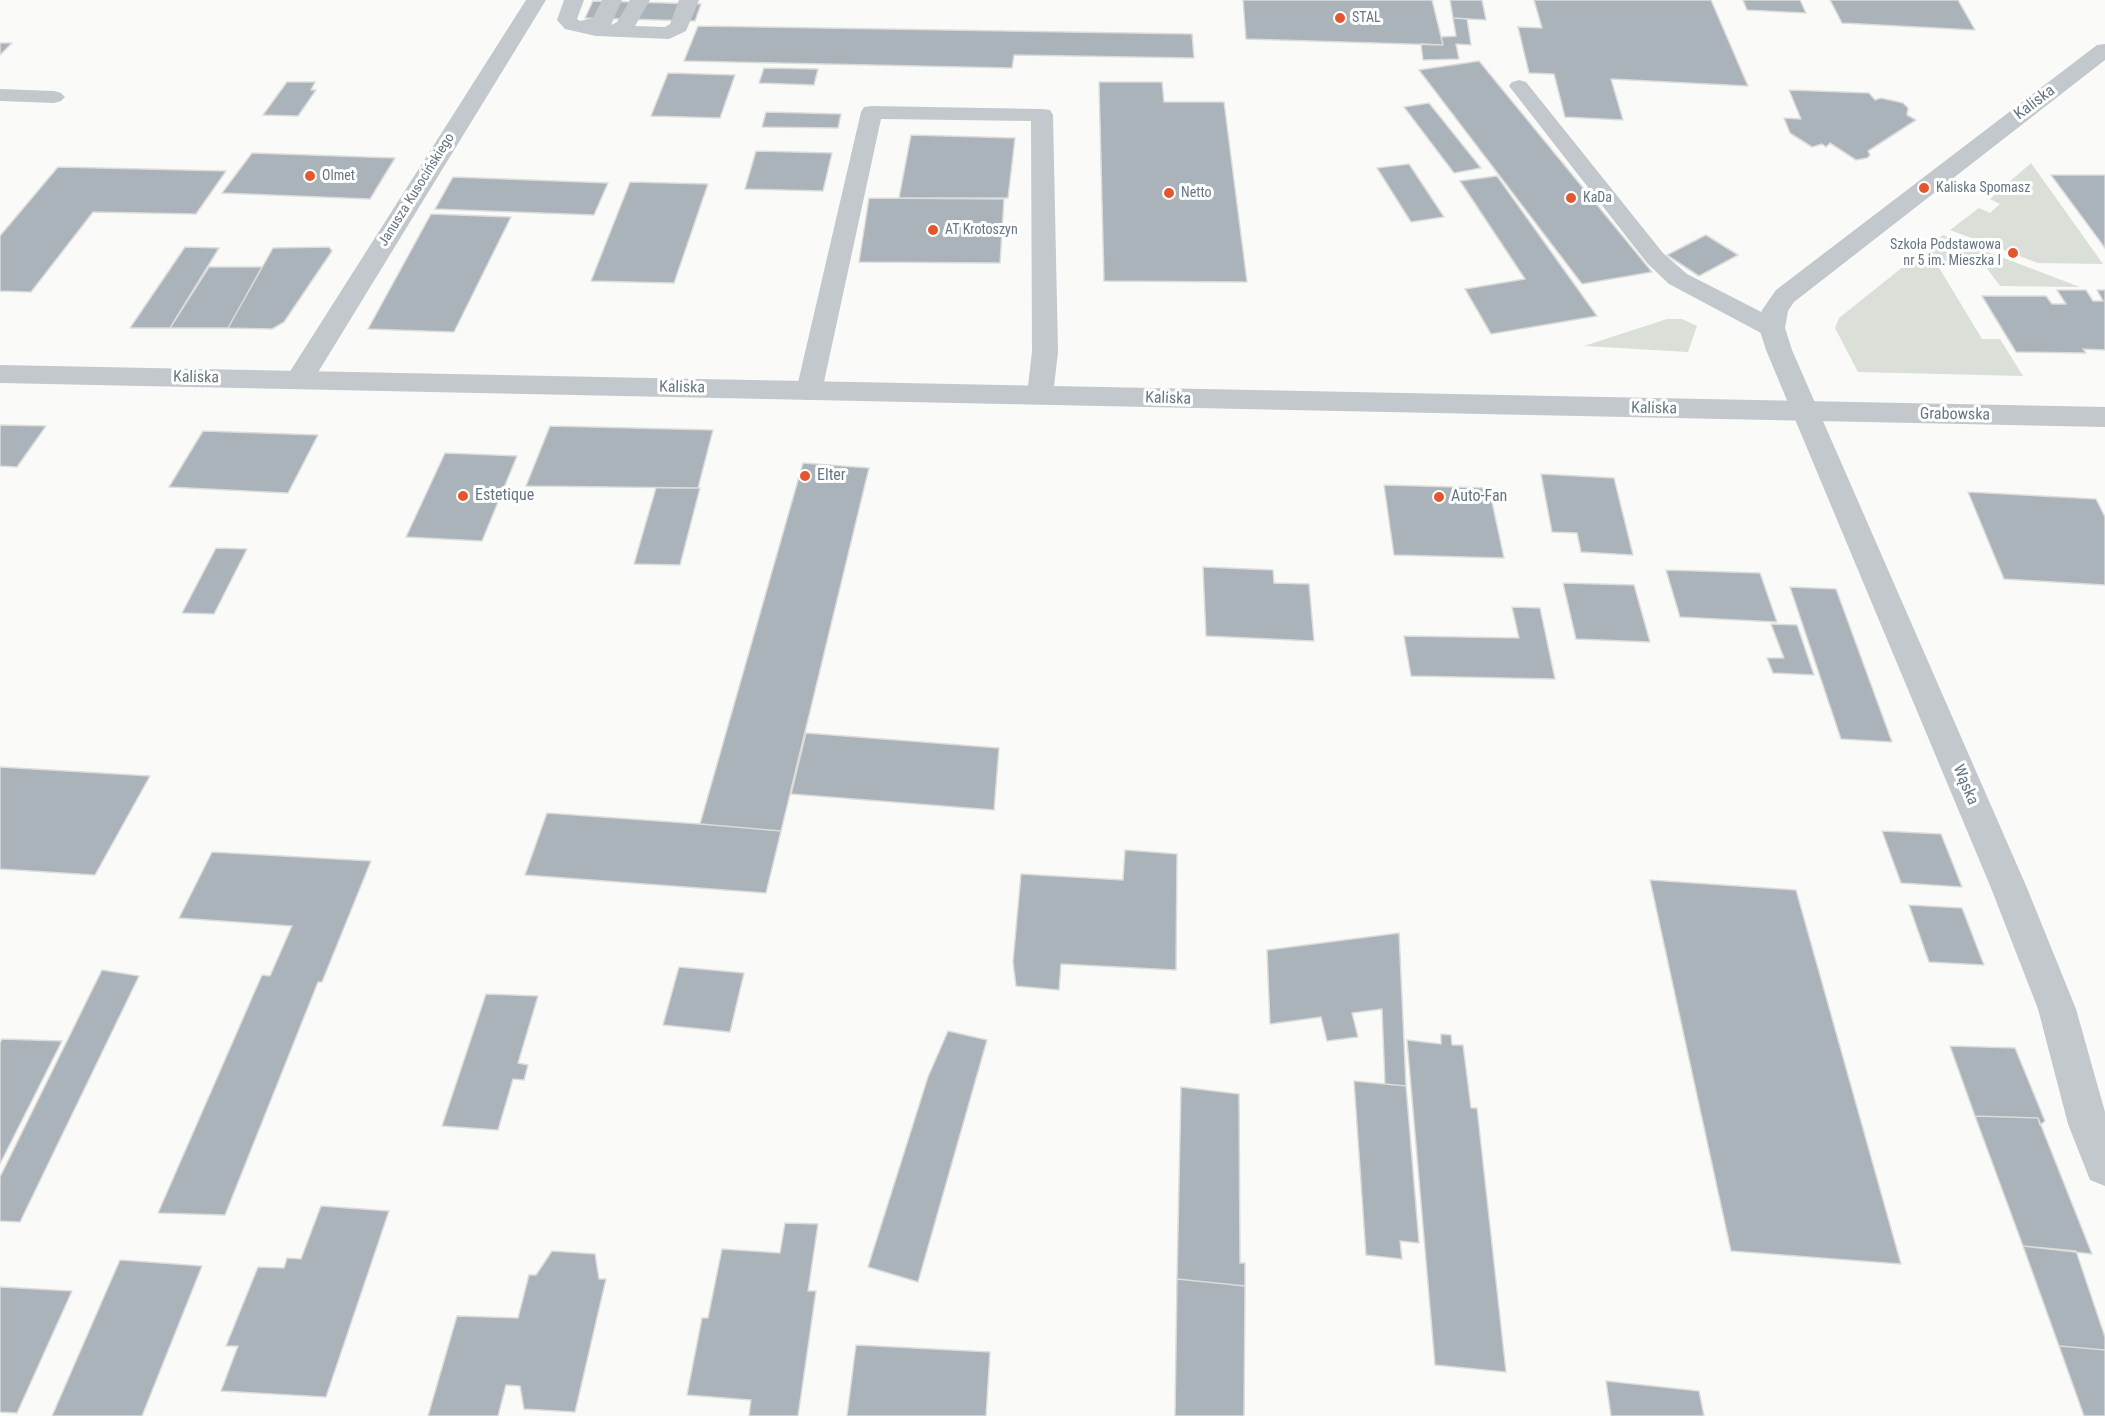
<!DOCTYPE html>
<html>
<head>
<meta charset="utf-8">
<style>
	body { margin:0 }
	canvas { display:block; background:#fafaf8 }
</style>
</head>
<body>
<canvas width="2105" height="1416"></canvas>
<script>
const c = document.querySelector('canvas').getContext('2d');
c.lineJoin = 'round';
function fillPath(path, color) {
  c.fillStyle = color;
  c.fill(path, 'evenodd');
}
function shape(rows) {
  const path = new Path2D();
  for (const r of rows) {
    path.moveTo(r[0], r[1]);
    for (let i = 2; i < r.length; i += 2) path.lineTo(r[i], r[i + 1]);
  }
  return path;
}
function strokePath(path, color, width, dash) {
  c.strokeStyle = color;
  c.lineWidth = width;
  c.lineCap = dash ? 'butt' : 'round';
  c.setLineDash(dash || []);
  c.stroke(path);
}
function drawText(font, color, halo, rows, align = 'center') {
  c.font = font + ' "Roboto Condensed",sans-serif';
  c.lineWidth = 6;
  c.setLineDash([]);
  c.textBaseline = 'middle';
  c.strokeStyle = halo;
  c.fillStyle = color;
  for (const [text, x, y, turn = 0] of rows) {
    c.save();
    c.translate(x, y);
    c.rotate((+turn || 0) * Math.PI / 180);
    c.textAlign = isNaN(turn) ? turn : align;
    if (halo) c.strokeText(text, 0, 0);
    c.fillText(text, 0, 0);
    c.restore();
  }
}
fillPath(shape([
	[2031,163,2103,264,2038,263,1950,230,1979,208,1990,213,2000,204,1990,199],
	[1943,235,2080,287,2000,286,1986,267,1938,266,1982,339,2000,339,2023,376,1858,372,1835,328,1839,318],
	[1667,319,1682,319,1697,326,1688,352,1584,346]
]), '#dadfd7');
const building = shape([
	[1243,0,1432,0,1443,45,1246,39,1243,0],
	[1450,0,1482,0,1486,20,1453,18,1450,0],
	[1534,0,1711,0,1748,86,1611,79,1623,120,1565,117,1554,74,1529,73,1518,27,1542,28,1534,0],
	[1743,0,1800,0,1806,13,1747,10,1743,0],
	[1830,0,1958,0,1975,30,1842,23,1830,0],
	[593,1,630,2,701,4,695,21,585,18,593,1],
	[1453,18,1467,19,1471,45,1456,44,1459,59,1423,60,1421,44,1443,45,1441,37,1456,36,1453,18],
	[698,26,1192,34,1194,58,1014,55,1012,68,684,61,698,26],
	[0,43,12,43,0,55,0,43],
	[1479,61,1652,272,1582,284,1419,70,1479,61],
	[764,68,818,69,814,85,759,83,764,68],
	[668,73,735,75,720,118,651,116,668,73],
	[287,82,315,82,311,90,316,90,298,116,263,115,287,82],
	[1099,82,1162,82,1164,102,1224,102,1247,282,1104,281,1099,82],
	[1789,90,1869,93,1875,100,1881,98,1903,103,1908,108,1907,115,1916,120,1868,151,1870,155,1867,158,1856,160,1830,143,1826,147,1822,144,1812,147,1790,133,1784,118,1801,119,1789,90],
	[1429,103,1481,168,1454,173,1404,107,1429,103],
	[766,112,841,114,838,128,762,127,766,112],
	[911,135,1015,138,1008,198,899,198,911,135],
	[756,151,832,153,823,191,745,189,756,151],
	[252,153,395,158,370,199,222,193,252,153],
	[1409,164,1444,217,1411,222,1377,168,1409,164],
	[58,167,226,171,196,214,93,212,31,292,0,291,0,236,58,167],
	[2051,175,2105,175,2105,248,2051,175],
	[1497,176,1597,316,1491,334,1465,289,1525,279,1460,181,1497,176],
	[453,177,608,183,594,215,435,209,453,177],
	[630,182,708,184,674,283,591,281,630,182],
	[869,198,1004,199,1000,263,859,262,869,198],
	[431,214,511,217,454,332,368,329,431,214],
	[1706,235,1738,255,1699,276,1667,255,1706,235],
	[185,247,219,248,170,328,130,328,185,247],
	[329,247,332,251,284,322,272,329,228,328,273,248,329,247],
	[209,267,262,267,228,328,170,328,209,267],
	[2057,290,2086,290,2093,301,2103,301,2097,290,2105,290,2105,350,2083,349,2086,353,2016,352,1982,296,2046,296,2052,304,2066,304,2057,290],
	[0,425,46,426,17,467,0,466,0,425],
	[550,426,713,430,698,488,526,486,550,426],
	[203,431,318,435,288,493,169,487,203,431],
	[445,453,517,456,482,541,406,537,445,453],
	[803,463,869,468,781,831,700,824,803,463],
	[1541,474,1614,478,1633,555,1581,552,1577,533,1552,532,1541,474],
	[1384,485,1489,488,1504,558,1394,555,1384,485],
	[656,488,700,488,680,565,634,564,656,488],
	[1968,492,2096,499,2105,517,2105,585,2004,579,1968,492],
	[216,548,247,549,214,614,182,613,216,548],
	[1203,567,1273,570,1274,583,1309,584,1314,641,1206,636,1203,567],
	[1666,570,1760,573,1777,622,1680,617,1666,570],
	[1563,583,1634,585,1650,642,1576,639,1563,583],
	[1790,587,1836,589,1892,742,1841,739,1790,587],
	[1512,607,1540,608,1555,679,1411,676,1404,636,1519,638,1512,607],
	[1771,624,1797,625,1814,675,1773,673,1767,658,1784,658,1771,624],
	[806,733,999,748,994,810,791,794,806,733],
	[0,767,150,776,95,875,0,869,0,767],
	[547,813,700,824,781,831,766,893,525,875,547,813],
	[1882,831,1941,834,1962,887,1901,883,1882,831],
	[1125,850,1177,854,1176,970,1061,964,1059,990,1016,986,1013,962,1021,874,1123,880,1125,850],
	[212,852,371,861,322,982,318,982,225,1215,158,1213,262,975,270,976,292,926,179,918,212,852],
	[1650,880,1796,890,1901,1264,1731,1251,1650,880],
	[1909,905,1962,908,1984,965,1929,962,1909,905],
	[1399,933,1406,1086,1385,1084,1382,1009,1352,1013,1358,1037,1327,1041,1321,1017,1270,1024,1267,950,1399,933],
	[679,967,744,973,730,1032,663,1025,679,967],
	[102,970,139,976,20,1222,0,1221,0,1177,102,970],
	[486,994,538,996,518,1063,528,1065,524,1080,513,1079,498,1130,442,1126,486,994],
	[948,1031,987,1040,918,1282,868,1267,928,1077,948,1031],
	[1441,1034,1451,1035,1452,1045,1463,1045,1471,1108,1477,1108,1506,1372,1435,1365,1407,1040,1441,1044,1441,1034],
	[2,1039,62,1041,0,1164,0,1043,2,1039],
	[1950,1046,2015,1048,2045,1121,2040,1125,2038,1118,1975,1116,1950,1046],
	[1354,1081,1406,1086,1419,1243,1400,1241,1402,1259,1366,1255,1354,1081],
	[1181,1087,1239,1094,1240,1263,1245,1263,1245,1286,1177,1279,1181,1087],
	[1975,1116,2038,1118,2092,1254,2023,1246,1975,1116],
	[321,1206,389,1211,326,1397,221,1391,238,1346,226,1346,258,1267,284,1268,287,1258,301,1259,321,1206],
	[785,1223,818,1224,808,1291,816,1291,798,1416,749,1416,751,1400,687,1395,702,1318,708,1318,722,1249,780,1253,785,1223],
	[2023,1246,2076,1251,2105,1337,2105,1350,2059,1346,2023,1246],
	[552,1251,595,1254,599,1279,606,1279,575,1412,524,1409,520,1386,506,1385,498,1416,428,1416,457,1316,518,1318,529,1275,536,1275,552,1251],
	[120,1260,202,1266,142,1416,52,1416,120,1260],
	[1177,1279,1245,1286,1244,1416,1175,1416,1177,1279],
	[0,1287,72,1291,17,1413,0,1412,0,1287],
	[856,1345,990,1352,986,1416,847,1416,856,1345],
	[2059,1346,2105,1350,2105,1416,2084,1416,2059,1346],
	[1606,1381,1699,1391,1704,1416,1611,1416,1606,1381]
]);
fillPath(building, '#aab3b9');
strokePath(building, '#dcdcda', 1.5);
fillPath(shape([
	[564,0,584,0,577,19,580,21,593,18,602,0,622,0,611,25,617,22,630,0,650,0,635,26,665,27,670,24,679,0,699,0,686,31,669,39,596,36,565,29,557,20,564,0],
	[1519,80,1526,82,1663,253,1687,274,1781,322,1785,328,1781,334,1772,336,1763,334,1669,284,1647,263,1509,86,1512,82,1519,80],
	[0,89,54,91,61,93,65,97,61,101,54,103,0,101,0,89],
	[872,106,1042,109,1050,110,1053,115,1058,352,1053,395,1049,401,1040,404,1031,401,1027,395,1032,352,1031,121,881,119,822,391,818,397,809,400,800,397,796,391,861,112,864,107,872,106]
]), '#c3c8cc');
fillPath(shape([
	[526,0,546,0,309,387,299,389,289,387,285,380,289,373,526,0],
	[2105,44,2105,60,1794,302,1788,311,1785,328,1792,350,2027,888,2076,1009,2105,1112,2105,1186,2090,1180,2068,1124,2038,1009,1991,888,1766,350,1759,328,1762,310,1776,290,2097,45,2105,44]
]), '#c3c8cc');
fillPath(shape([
	[0,365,2105,407,2105,427,0,383,0,365]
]), '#c3c8cc');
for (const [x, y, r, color] of [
	[1340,18,6,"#e4572e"],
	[310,176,6,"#e4572e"],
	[1924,188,6,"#e4572e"],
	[1169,193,6,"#e4572e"],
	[1571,198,6,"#e4572e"],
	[933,230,6,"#e4572e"],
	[2013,253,6,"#e4572e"],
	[805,476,6,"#e4572e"],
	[463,496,6,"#e4572e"],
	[1439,497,6,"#e4572e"]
]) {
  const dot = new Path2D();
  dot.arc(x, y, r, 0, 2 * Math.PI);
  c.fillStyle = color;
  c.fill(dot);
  strokePath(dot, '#fff', 2);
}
drawText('14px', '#657683', '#fff', [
	["STAL",1352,18],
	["Olmet",322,176],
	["Kaliska Spomasz",1936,188],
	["Netto",1181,193],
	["KaDa",1583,198],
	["AT Krotoszyn",945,230],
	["Szkoła Podstawowa",2001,245,"right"],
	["nr 5 im. Mieszka I",2001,261,"right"]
], 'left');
drawText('14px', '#657683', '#fff', [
	["Janusza Kusocińskiego",417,190,-58]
]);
drawText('16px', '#657683', '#fff', [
	["Kaliska",2035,103,-37],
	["Kaliska",196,378,1],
	["Kaliska",682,388,1],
	["Kaliska",1168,399,2],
	["Kaliska",1654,409,1],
	["Grabowska",1955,415,1],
	["Wąska",1965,785,67]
]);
drawText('16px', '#657683', '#fff', [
	["Elter",817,476],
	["Estetique",475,496],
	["Auto-Fan",1451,497]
], 'left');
</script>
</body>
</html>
